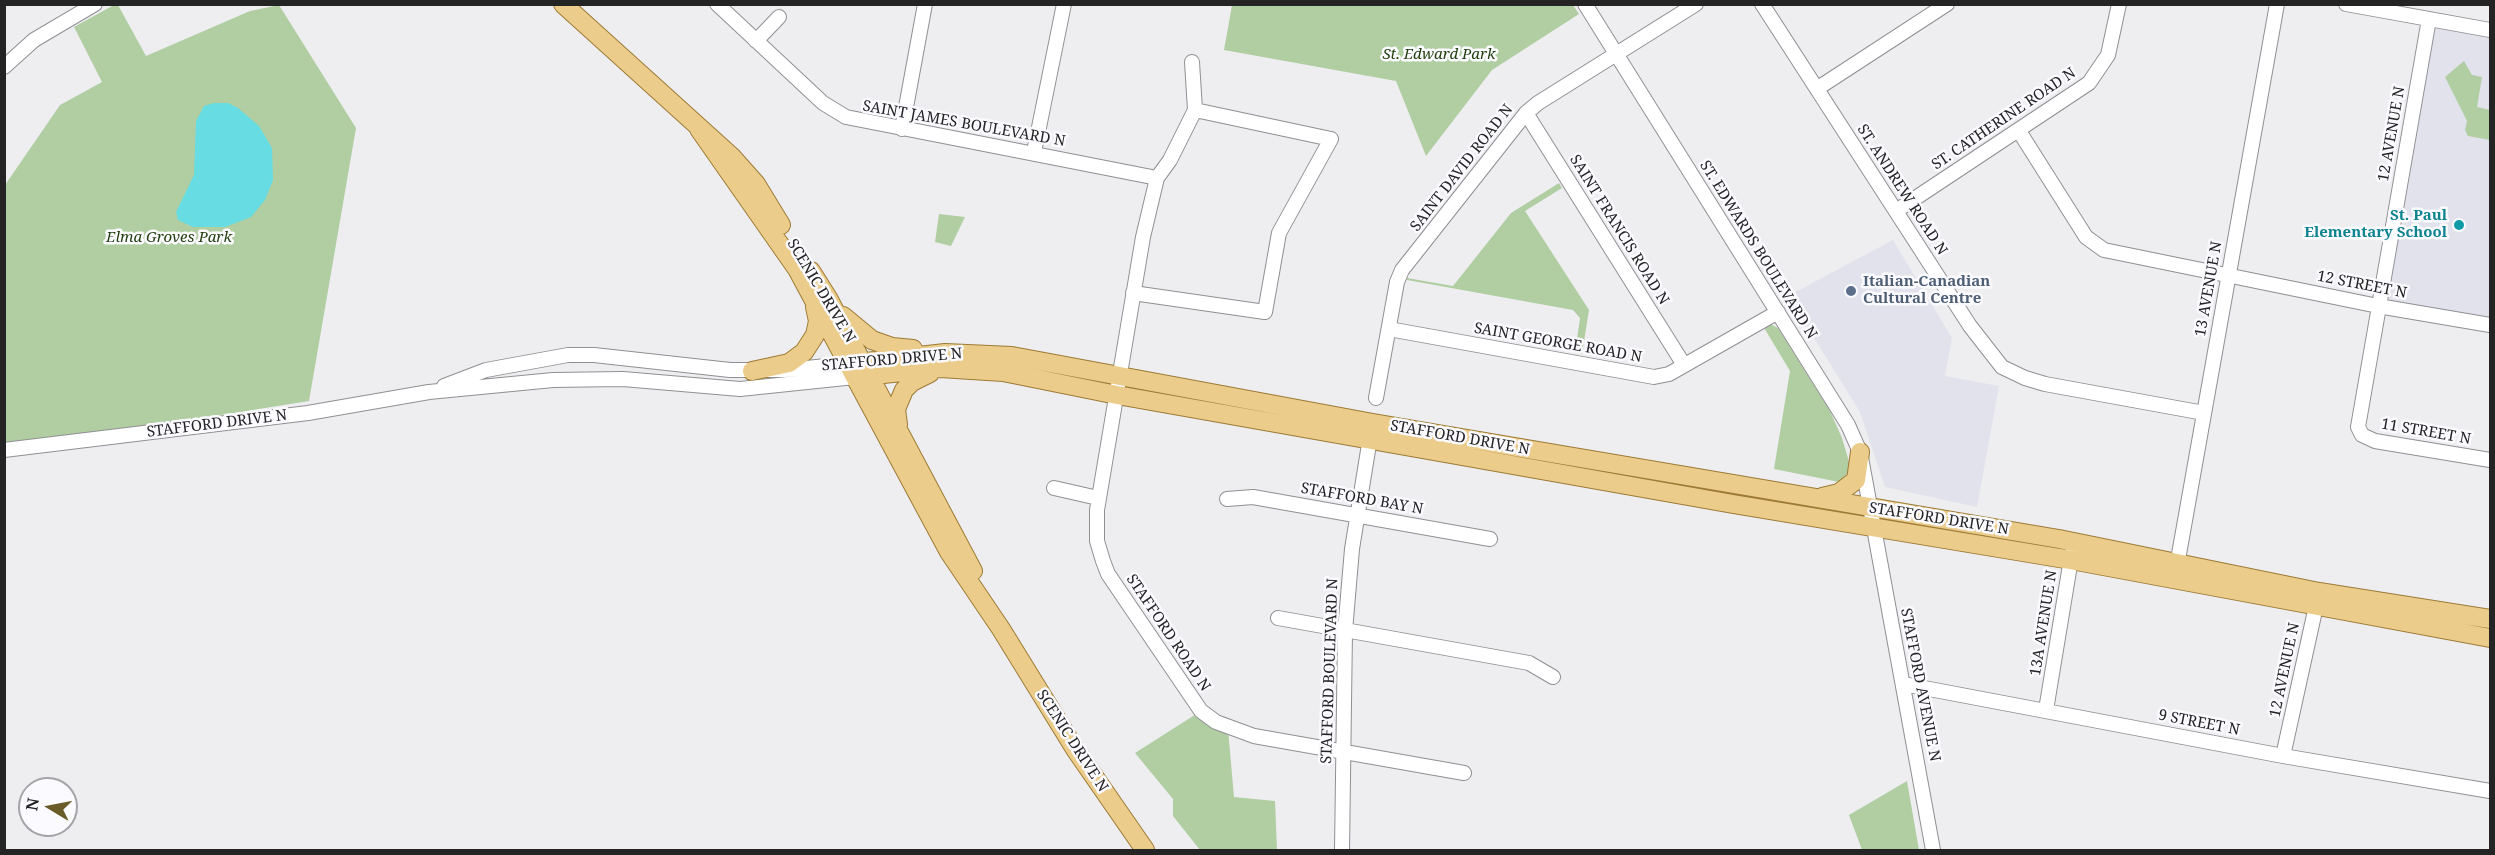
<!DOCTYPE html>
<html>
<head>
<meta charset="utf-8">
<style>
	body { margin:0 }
	#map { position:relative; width:2495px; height:855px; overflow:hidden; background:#eeeef1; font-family:"Noto Serif",serif }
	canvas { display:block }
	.frame { position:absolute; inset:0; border:6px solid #242425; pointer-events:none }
	.north { position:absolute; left:18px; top:777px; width:60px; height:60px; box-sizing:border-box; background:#fbfbff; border:2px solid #a5a5a8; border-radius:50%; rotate:280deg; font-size:16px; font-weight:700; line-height:24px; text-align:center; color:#242425 }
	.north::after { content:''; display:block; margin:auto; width:21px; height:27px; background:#695c29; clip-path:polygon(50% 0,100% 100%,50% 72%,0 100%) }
</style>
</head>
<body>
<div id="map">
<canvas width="2495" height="855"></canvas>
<div class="frame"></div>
<div class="north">N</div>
</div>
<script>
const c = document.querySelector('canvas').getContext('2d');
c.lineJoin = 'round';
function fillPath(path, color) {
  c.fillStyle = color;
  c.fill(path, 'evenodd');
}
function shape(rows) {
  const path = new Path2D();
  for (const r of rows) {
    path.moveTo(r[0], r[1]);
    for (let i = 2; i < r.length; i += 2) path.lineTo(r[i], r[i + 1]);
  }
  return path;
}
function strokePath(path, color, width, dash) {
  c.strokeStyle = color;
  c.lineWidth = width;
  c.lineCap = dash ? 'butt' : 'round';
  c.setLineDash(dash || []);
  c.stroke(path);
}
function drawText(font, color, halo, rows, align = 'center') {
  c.font = font + ' "Noto Serif",serif';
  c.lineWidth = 5;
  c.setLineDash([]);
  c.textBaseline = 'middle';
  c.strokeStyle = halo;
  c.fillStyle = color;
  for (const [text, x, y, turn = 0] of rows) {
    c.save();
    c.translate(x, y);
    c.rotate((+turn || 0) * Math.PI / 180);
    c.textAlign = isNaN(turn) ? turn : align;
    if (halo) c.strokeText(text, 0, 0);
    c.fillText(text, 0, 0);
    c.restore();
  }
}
fillPath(shape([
	[2429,19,2490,30,2490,325,2378,306],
	[1893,240,1952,338,1945,376,1999,386,1977,507,1885,487,1860,412,1788,296]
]), '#e2e2ed');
fillPath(shape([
	[114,5,118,5,146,56,250,11,279,5,356,128,309,401,196,419,5,443,5,185,60,105,102,82,74,27],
	[1573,5,1579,14,1492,70,1426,156,1396,81,1224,50,1232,5],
	[2464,61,2472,75,2482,77,2477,107,2490,110,2490,140,2468,136,2465,130,2467,121,2445,77],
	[1559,183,1562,188,1525,211,1589,310,1582,354,1575,353,1580,318,1573,310,1407,280,1407,278,1453,286,1511,213],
	[939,214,965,217,951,246,935,242],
	[1770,324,1778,328,1830,411,1842,438,1850,465,1846,475,1839,482,1774,469,1790,371,1763,326],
	[1201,711,1228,729,1234,797,1275,801,1277,850,1200,850,1173,816,1173,799,1135,753],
	[1907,781,1919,850,1862,850,1849,815]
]), '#b0cea2');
fillPath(shape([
	[214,103,228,103,238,108,259,126,272,148,273,180,265,200,251,217,225,227,193,227,178,220,176,212,194,175,196,121,204,106]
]), '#67dce3');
const minor = shape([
	[717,4,823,103,846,117,1157,178],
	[1585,4,1848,425,1860,452,1933,850],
	[1762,4,1970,326,2002,367,2025,378,2045,384,2204,413],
	[2346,4,2490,30],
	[2429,19,2358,427,2362,435,2375,441,2490,460],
	[756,41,779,17],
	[1192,62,1195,110,1170,160,1157,178,1143,237,1097,510,1097,541,1103,561,1108,574,1201,711,1216,722,1254,736,1464,773],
	[4,67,34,40,95,4],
	[1818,88,1947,4],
	[1526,113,1684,365],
	[902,129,925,4],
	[2019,131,2086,237,2104,250,2378,306,2490,325],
	[1034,152,1064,4],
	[1896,211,2089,83,2108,55,2119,4],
	[1133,293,1265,312,1279,233,1331,139,1195,110],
	[1389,329,1654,377,1669,374,1778,312],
	[444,386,486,370,568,355,594,355,730,370,785,370,848,364],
	[1376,398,1397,282,1402,270,1526,113,1538,103,1696,4],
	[4,450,308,413,429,392,553,380,623,379,740,389,855,377],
	[1054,488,1098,498],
	[1227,499,1253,497,1490,539],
	[2176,571,2277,4],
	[1278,618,1529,663,1553,677],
	[1903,684,2283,756,2490,791],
	[2046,710,2072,553],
	[2283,756,2318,597],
	[1342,850,1345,631,1352,549,1371,432]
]);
const major = shape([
	[563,4,732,157,756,184,781,225],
	[699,129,797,269,949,552,1001,629,1075,749,1145,850],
	[811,271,828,298,973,571],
	[843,316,872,340,892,347,913,349],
	[848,364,945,353,1012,356,1373,423,2059,539,2319,592,2490,619],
	[752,371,789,363,804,352,815,335,818,321,815,307],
	[855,377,940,368,1003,372,1117,395,1733,504,2071,560,2490,638],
	[898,425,896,409,904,390,912,382,930,373],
	[1822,497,1839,493,1856,480,1860,452]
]);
strokePath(minor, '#909094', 16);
strokePath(major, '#9d7b35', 20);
strokePath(minor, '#fff', 14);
strokePath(major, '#ebcc8b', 18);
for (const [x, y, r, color] of [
	[2459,225,6,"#0f9aa8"],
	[1851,291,6,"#5c6f8a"]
]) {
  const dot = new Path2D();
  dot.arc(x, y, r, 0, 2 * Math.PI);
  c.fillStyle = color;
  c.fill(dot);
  strokePath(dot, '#fbfbff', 2);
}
drawText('italic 15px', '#213f0f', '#fbfbff', [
	["St. Edward Park",1439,55],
	["Elma Groves Park",169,238]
]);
drawText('15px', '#242425', '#fbfbff', [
	["ST. CATHERINE ROAD N",2004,119,-34],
	["SAINT JAMES BOULEVARD N",964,124,10],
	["12 AVENUE N",2392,134,-80],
	["SAINT DAVID ROAD N",1462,168,-52],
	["ST. ANDREW ROAD N",1902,190,57],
	["SAINT FRANCIS ROAD N",1619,230,58],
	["ST. EDWARDS BOULEVARD N",1758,250,58],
	["12 STREET N",2362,285,11],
	["13 AVENUE N",2209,289,-80],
	["SCENIC DRIVE N",821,291,59],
	["SAINT GEORGE ROAD N",1558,343,10],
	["STAFFORD DRIVE N",892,360,-5],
	["STAFFORD DRIVE N",217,424,-7],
	["11 STREET N",2426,432,10],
	["STAFFORD DRIVE N",1460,438,10],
	["STAFFORD BAY N",1362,499,10],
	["STAFFORD DRIVE N",1939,519,9],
	["13A AVENUE N",2044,623,-81],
	["STAFFORD ROAD N",1168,633,56],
	["12 AVENUE N",2285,670,-78],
	["STAFFORD BOULEVARD N",1330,671,-88],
	["STAFFORD AVENUE N",1920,685,79],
	["9 STREET N",2199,723,11],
	["SCENIC DRIVE N",1072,741,57]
]);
drawText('bold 15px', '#0d838f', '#fbfbff', [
	["St. Paul",2447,216],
	["Elementary School",2447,233]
], 'right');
drawText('bold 15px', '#4e5e75', '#fbfbff', [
	["Italian-Canadian",1863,282],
	["Cultural Centre",1863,299]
], 'left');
</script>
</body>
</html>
